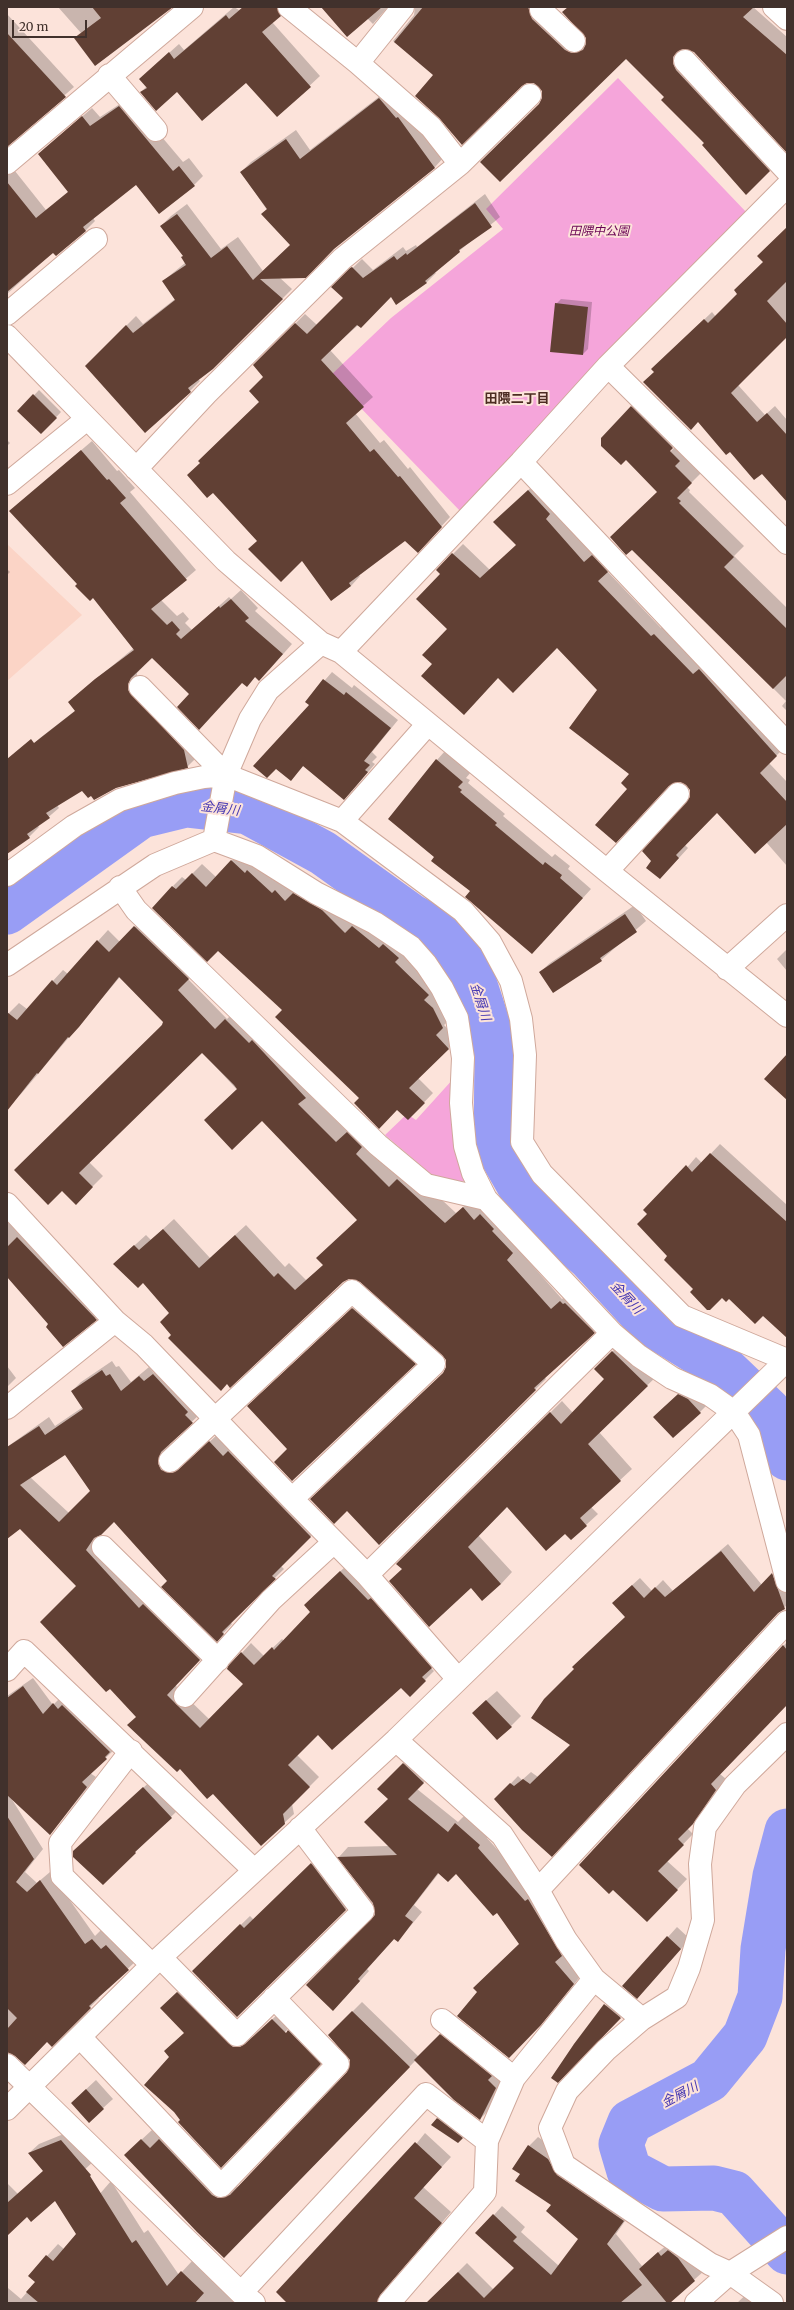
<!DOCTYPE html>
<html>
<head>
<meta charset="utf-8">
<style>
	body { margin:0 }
	#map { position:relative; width:794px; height:2310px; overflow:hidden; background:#fce3da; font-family:Merriweather,serif }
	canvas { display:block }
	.frame { position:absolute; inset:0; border:8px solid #41312c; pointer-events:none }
	.scale { position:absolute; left:12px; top:20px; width:75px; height:18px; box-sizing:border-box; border:2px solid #41312c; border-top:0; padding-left:5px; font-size:12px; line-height:14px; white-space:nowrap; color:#41312c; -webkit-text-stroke:3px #fce3da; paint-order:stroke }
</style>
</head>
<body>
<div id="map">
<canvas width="794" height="2310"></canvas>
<div class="frame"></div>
<div class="scale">20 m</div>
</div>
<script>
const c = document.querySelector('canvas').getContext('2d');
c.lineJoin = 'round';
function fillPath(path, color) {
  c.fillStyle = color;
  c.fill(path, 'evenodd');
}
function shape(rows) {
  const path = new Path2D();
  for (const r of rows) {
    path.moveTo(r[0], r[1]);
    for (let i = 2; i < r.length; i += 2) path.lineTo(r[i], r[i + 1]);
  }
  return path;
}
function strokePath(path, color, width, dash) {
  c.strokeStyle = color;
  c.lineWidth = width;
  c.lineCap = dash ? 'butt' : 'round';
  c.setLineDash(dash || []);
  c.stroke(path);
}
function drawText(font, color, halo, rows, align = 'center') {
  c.font = font + ' Merriweather,"Noto Sans JP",serif';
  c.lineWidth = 4;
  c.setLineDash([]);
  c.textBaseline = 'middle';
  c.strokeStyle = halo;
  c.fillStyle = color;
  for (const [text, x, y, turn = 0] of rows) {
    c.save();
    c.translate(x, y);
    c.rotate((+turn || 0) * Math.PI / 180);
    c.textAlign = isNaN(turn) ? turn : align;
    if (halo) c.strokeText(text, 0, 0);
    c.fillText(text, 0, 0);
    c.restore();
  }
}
fillPath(shape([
	[7,544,82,615,7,681]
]), '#fbd4c6');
fillPath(shape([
	[618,78,748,214,462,513,330,376,391,318,503,229,486,209],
	[454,1078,467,1177,464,1181,457,1183,438,1180,385,1135,407,1114,416,1120]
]), '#f5a5da');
fillPath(shape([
	[58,7,172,7,96,65,81,33],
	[234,7,239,10,243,7,288,7,272,22,320,76,277,116,247,82,141,92,147,86,150,70,179,44,184,50],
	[336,7,388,7,373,24,367,18],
	[415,7,541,7,582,44,587,42,587,37,568,7,753,7,787,37,787,151,694,51,684,48,682,53,779,161,746,193,665,97,626,58,540,104,543,92,539,85,527,82,434,74,393,41,414,15],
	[7,14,74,87,7,145],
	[389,89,444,157,435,167,333,249,279,277,292,289,213,368,198,379,200,381,190,391,86,366,136,316,143,324,175,299,163,281,185,263,184,256,161,226,171,216,187,204,221,249,238,237,263,271,291,245,241,172,251,162,296,130,310,150],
	[129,98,183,162,189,158,203,176,194,185,136,184,93,218,95,221,86,230,56,255,53,252,7,294,7,161,46,210,69,191,39,154,92,108,100,117],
	[485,194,500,217,434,272,436,273,426,283,391,296,330,350,373,397,355,413,380,443,384,440,408,469,410,467,450,517,427,542,405,540,359,575,360,576,351,586,332,600,302,560,258,541,260,401,265,377,254,365,305,314,317,325,344,298,333,287,362,259,373,270,403,247,406,251,416,245,417,247],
	[787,228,787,336,738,385,765,415,775,406,787,420,787,501,762,472,730,450,655,372,660,362,712,312,716,317,739,294,765,262],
	[561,299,592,302,588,349,583,354,556,304],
	[39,390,61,412,41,433,19,411],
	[642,397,683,437,665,454,667,455,681,441,702,472,687,487,690,490,689,492,744,546,734,556,787,608,787,711,782,706,786,701,632,548,658,491,626,458,602,438],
	[7,440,10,443,7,446],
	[92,441,117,471,119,470,135,488,130,492,196,570,161,600,177,616,183,612,189,619,185,623,192,630,229,597,231,599,241,590,258,608,255,611,292,644,269,670,256,676,247,686,242,682,190,694,152,657,137,673,137,681,197,757,187,767,91,794,82,789,57,805,59,808,38,826,39,827,29,837,7,853,7,771,40,738,76,710,69,702,79,693,134,648,93,597,78,584,10,511],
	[538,481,617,562,607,571,661,628,664,625,786,746,769,763,787,782,787,866,766,842,717,812,685,845,688,848,669,869,691,790,687,784,680,781,629,789,630,774,599,690,557,647,498,677,434,664,448,629,441,574,437,570,463,544,490,570,517,545,504,513],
	[7,569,10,572,7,575],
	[332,672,352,688,354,685,398,720,372,752,377,757,372,762,375,764,352,791,304,765,299,771,310,705,306,702],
	[445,751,471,772,466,778,470,780,468,783,505,814,503,816,552,857,555,854,570,866,568,869,591,889,541,944,472,891,435,857,437,760],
	[241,851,362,917,437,985,452,1018,444,1025,458,1039,418,1078,433,1093,408,1119,398,1109,361,1098,173,886,182,877,186,880,202,864,216,877],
	[635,905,646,921,601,960,540,972,550,963],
	[146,916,199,968,188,979,227,1019,237,1009,316,1086,308,1093,348,1132,358,1122,456,1213,475,1197,523,1242,517,1248,562,1299,572,1291,604,1321,544,1377,546,1379,379,1544,447,1367,447,1360,443,1354,361,1281,349,1278,173,1335,171,1312,125,1254,146,1235,151,1240,174,1219,210,1258,246,1225,285,1267,289,1263,306,1280,324,1265,358,1220,202,1052,89,1162,103,1176,76,1203,62,1190,164,1021,120,977,21,1094,7,1107,7,1015,19,1003,27,1009,63,970,68,974,108,930,120,942],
	[787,949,787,971,777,959],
	[720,1144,787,1205,787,1320,729,1297,695,1289,668,1256,648,1214,696,1157,702,1163],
	[7,1208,106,1309,63,1345,50,1324,7,1275],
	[363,1299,425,1354,415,1364,258,1396],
	[624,1340,659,1374,599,1432,632,1469,591,1507,598,1514,586,1525,565,1532,507,1506,478,1535,512,1572,501,1584,471,1587,403,1569,398,1564,562,1401,573,1413,605,1379,595,1369],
	[112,1361,116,1367,119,1366,131,1382,149,1367,154,1373,163,1365,201,1413,170,1443,167,1454,183,1464,189,1461,219,1433,320,1527,281,1566,284,1569,230,1622,232,1624,217,1640,169,1581,114,1521,95,1540,209,1650,176,1685,177,1688,210,1720,244,1684,229,1667,251,1643,264,1656,282,1639,284,1641,312,1612,315,1596,350,1562,440,1658,431,1668,434,1671,410,1695,401,1687,318,1734,297,1755,319,1777,292,1804,294,1814,284,1823,213,1792,137,1717,77,1586,20,1528,7,1538,7,1447,49,1417,55,1426,83,1407,72,1391,81,1382],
	[65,1454,91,1491,69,1513,30,1477],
	[7,1366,16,1378,7,1387],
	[686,1388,707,1405,700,1412,661,1410],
	[728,1544,762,1585,780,1567,787,1588,787,1605,779,1612,559,1848,496,1799,518,1776,522,1780,531,1772,538,1777,571,1745,626,1617,620,1596,640,1578,652,1591,663,1580,673,1591],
	[787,1642,787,1704,720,1774,726,1779,703,1813,687,1828,693,1834,667,1861,687,1879,657,1911,613,1888,580,1864],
	[33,1678,53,1705,63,1695,115,1749,90,1773,96,1777,50,1834,11,1798,43,1849,25,1872,37,1883,50,1872,95,1936,101,1930,111,1941,116,1936,137,1960,98,1997,99,1998,58,2040,7,1967,7,1696],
	[497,1691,521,1716,511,1726,483,1703],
	[414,1754,433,1773,417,1789,458,1822,466,1814,489,1835,487,1838,535,1892,583,1973,551,2013,509,2057,521,1943,497,1911,456,1873,439,1873,414,1905,422,1912,398,1941,395,1938,367,1969,369,1971,343,2000,376,1909,339,1857,348,1847,390,1846,389,1799,379,1789],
	[154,1778,181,1807,103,1884,74,1851],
	[321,1855,355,1900,237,2016,193,1971,250,1916,254,1920],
	[677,1927,690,1939,647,1987,668,1937],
	[187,1983,243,2037,250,2038,256,2035,282,2010,295,2022,284,2033,285,2035,298,2021,330,2054,231,2157,181,2120,171,2057,185,2032,161,2008],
	[615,1995,630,2007,558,2081,574,2044],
	[7,1998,49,2039,7,2052],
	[362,2002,419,2057,450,2025,506,2077,494,2105,480,2119,416,2060,258,2223,125,2155,152,2130,160,2138,170,2130,228,2189,240,2186,348,2073,351,2060,329,2035],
	[96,2080,113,2099,103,2108,82,2093],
	[448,2109,472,2128,458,2142,432,2125],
	[71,2131,96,2159,31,2220,27,2215,7,2235,7,2183,18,2194,44,2170,29,2153,39,2144],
	[425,2133,451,2157,423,2187,451,2212,389,2284,387,2292,377,2303,289,2303],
	[538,2137,557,2150,632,2211,616,2234,642,2266,668,2244,704,2271,668,2303,427,2303,467,2263,494,2290,515,2268,494,2215,502,2206,525,2227,521,2232,559,2266,580,2238,552,2205,521,2174,529,2146],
	[111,2181,144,2233,148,2230,179,2275,193,2260,241,2303,7,2303,7,2290,8,2288,21,2299,36,2282,29,2276,58,2244,64,2249,77,2234,72,2226],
	[753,2288,771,2303,737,2303]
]), '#0003');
strokePath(shape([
	[7,912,141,816,186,805,248,812,323,853,411,916,441,932,472,976,497,1053,496,1145,526,1197,556,1229,589,1257,650,1323,726,1370,769,1411,787,1458],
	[787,1831,775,1876,763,1949,760,1997,745,2036,709,2080,630,2122,621,2144,629,2171,663,2189,714,2188,734,2193,787,2252]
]), '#989df5', 45);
fillPath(shape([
	[92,7,173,7,95,66,74,38,101,18],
	[243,7,277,7,281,16,262,32,311,87,277,117,246,83,202,121,177,92,156,111,140,92,147,88,139,79,169,52,174,59,226,15,229,19],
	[321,7,382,7,347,37],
	[423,7,528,7,532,19,565,50,572,53,583,50,586,44,586,38,562,12,568,7,754,7,743,17,787,55,787,153,694,52,683,49,677,52,673,57,673,63,676,70,770,171,746,195,702,145,704,143,661,100,664,97,626,59,500,182,480,162,539,104,542,98,542,91,534,83,527,83,522,86,462,145,439,118,415,96,433,75,394,42],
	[7,33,66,97,7,147],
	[379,98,396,118,398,117,435,168,334,249,306,278,260,279,283,299,213,369,188,388,191,392,145,433,85,366,126,325,133,333,175,300,162,281,186,265,181,257,183,256,160,226,177,214,211,258,227,246,253,280,290,245,261,214,267,209,240,172,286,139,300,159],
	[119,106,173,171,179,166,195,186,159,214,136,185,83,227,86,231,56,256,53,253,7,292,7,182,36,218,68,192,38,154,82,116,90,126],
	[475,203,492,227,459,250,460,252,425,281,427,283,396,305,391,297,361,328,357,325,321,360,364,407,346,423,370,452,374,449,398,477,400,476,442,527,418,553,405,541,349,583,351,586,331,601,302,561,281,582,248,549,257,541,213,493,207,498,187,475,200,463,198,461,259,402,249,391,263,377,253,365,295,323,307,334,343,298,331,287,350,268,352,267,363,278,394,256,397,260,406,253,407,255],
	[787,227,787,281,767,301,787,324,787,337,731,393,757,422,767,413,787,435,787,502,762,474,754,480,730,452,726,455,698,422,691,430,643,382,654,372,651,369,704,319,708,323,737,294,734,290,763,262,757,256],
	[555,303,588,307,583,355,550,352],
	[33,394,57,418,41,434,17,411],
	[631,406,673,448,670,451,680,461,675,466,692,483,677,498,681,501,679,503,734,557,724,567,787,629,787,675,773,689,632,550,626,555,610,537,657,492,626,460,621,465,601,446,601,438],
	[81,450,107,480,109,479,126,498,120,503,187,580,151,609,167,625,172,621,180,630,176,634,181,639,219,606,220,608,231,599,249,618,245,621,283,654,259,681,255,677,247,687,242,683,199,730,177,707,189,694,152,658,131,678,128,684,128,690,184,750,188,768,116,788,94,800,91,796,88,798,82,791,46,813,50,818,27,834,30,838,7,854,7,759,31,739,34,743,75,711,68,702,95,679,134,650,93,598,90,601,75,586,77,584,9,511],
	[528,490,550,514,546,519,584,562,592,555,608,572,598,581,651,636,654,634,693,674,699,669,777,756,760,773,787,802,787,824,755,854,717,813,676,855,679,858,660,879,646,868,651,861,642,851,690,797,690,790,686,785,680,782,669,786,616,843,595,825,627,789,621,783,629,774,569,728,597,690,557,648,513,693,498,678,464,715,421,676,432,664,422,655,447,629,416,599,440,574,436,570,452,553,480,578,516,545,493,522],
	[323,679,344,695,346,692,391,728,364,761,370,765,365,770,368,772,344,800,303,766,291,781,276,769,267,778,253,766,309,705,305,702],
	[436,759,463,782,458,787,462,790,460,792,497,823,495,825,543,865,545,862,562,875,560,878,583,898,532,954,465,897,470,891,431,861,434,857,388,819],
	[231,860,245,873,247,870,272,893,275,890,285,901,293,893,322,910,345,933,352,926,379,948,383,944,399,958,395,962,429,995,424,1000,433,1008,443,1028,436,1035,449,1049,409,1088,425,1103,408,1120,397,1110,379,1129,354,1103,359,1098,275,1017,282,1010,218,951,207,962,152,908,172,886,176,889,192,873,206,887],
	[625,914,637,932,600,958,602,961,553,993,539,972],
	[134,926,189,979,178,990,215,1029,225,1019,249,1043,252,1040,306,1098,298,1104,336,1142,347,1132,362,1147,356,1154,389,1187,397,1179,445,1223,463,1207,474,1220,480,1214,494,1229,492,1231,513,1253,507,1260,551,1309,560,1301,563,1304,565,1303,595,1333,534,1388,536,1390,379,1545,347,1511,334,1524,310,1499,443,1373,446,1367,446,1360,442,1355,360,1282,349,1279,343,1282,230,1388,227,1384,221,1391,168,1338,171,1335,160,1322,169,1313,143,1283,138,1288,113,1264,134,1245,139,1250,163,1229,199,1268,235,1235,274,1277,278,1273,295,1290,323,1265,316,1258,357,1220,262,1121,232,1150,204,1120,237,1089,234,1085,202,1053,79,1173,93,1187,76,1205,62,1191,48,1205,14,1170,162,1025,163,1022,119,977,79,1027,69,1038,68,1037,38,1074,37,1073,7,1111,7,1012,17,1020,52,980,57,985,97,940,109,952],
	[787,1054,787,1100,764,1079],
	[710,1153,787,1222,787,1338,763,1316,755,1324,729,1299,726,1302,722,1298,710,1310,707,1310,690,1292,693,1289,664,1260,667,1256,637,1224,647,1214,643,1210,686,1165,692,1172],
	[17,1237,97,1320,63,1347,46,1327,48,1324,7,1277,7,1247],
	[352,1308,416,1364,292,1481,274,1462,287,1449,247,1406],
	[612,1351,648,1386,588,1444,621,1481,580,1518,587,1526,571,1540,565,1534,546,1551,507,1507,468,1547,501,1584,482,1601,471,1588,429,1627,389,1581,402,1569,396,1564,550,1412,561,1424,604,1379,594,1369],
	[102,1370,106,1376,110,1374,121,1391,139,1376,144,1381,153,1374,188,1412,185,1415,193,1423,161,1452,158,1463,161,1470,172,1473,178,1470,209,1441,223,1456,228,1451,311,1537,272,1576,276,1579,222,1632,224,1634,217,1642,161,1587,167,1581,114,1522,101,1535,94,1538,86,1550,139,1608,143,1604,200,1660,167,1695,200,1728,243,1684,227,1669,228,1666,241,1652,254,1665,272,1647,274,1650,310,1612,304,1605,340,1571,368,1600,371,1598,432,1668,422,1677,426,1681,410,1697,401,1688,332,1750,318,1735,288,1765,310,1787,283,1814,285,1824,261,1846,213,1794,207,1799,180,1769,177,1772,127,1725,136,1717,110,1689,106,1692,40,1622,76,1586,20,1529,7,1539,7,1447,39,1426,45,1435,83,1409,71,1391],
	[65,1455,90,1491,59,1522,20,1485],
	[678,1394,688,1399,701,1413,673,1438,653,1417],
	[721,1551,754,1592,772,1573,785,1609,778,1613,552,1857,522,1830,494,1799,510,1783,514,1786,523,1779,530,1784,570,1745,531,1718,544,1699,574,1669,572,1667,625,1617,612,1603,632,1585,644,1598,655,1587,665,1597],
	[783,1645,787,1650,787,1705,711,1784,716,1790,693,1824,678,1839,684,1845,658,1871,678,1890,647,1922,613,1890,609,1894,579,1865],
	[23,1686,43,1714,53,1703,58,1709,62,1705,110,1752,105,1757,107,1759,82,1782,87,1787,50,1835,7,1795,7,1698],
	[486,1700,512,1727,497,1740,472,1713],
	[403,1763,424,1783,408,1799,448,1832,455,1823,480,1845,478,1848,525,1901,528,1899,562,1956,555,1962,574,1984,541,2025,509,2058,457,2016,477,1992,473,1988,519,1944,497,1913,493,1916,456,1874,448,1882,438,1873,405,1916,413,1922,398,1942,394,1939,358,1979,360,1981,333,2011,306,1985,375,1915,373,1903,337,1857,397,1855,364,1822,388,1799,377,1789],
	[143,1787,172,1818,135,1852,136,1853,103,1885,73,1857,73,1851],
	[7,1816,34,1859,16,1882,27,1892,40,1880,85,1944,92,1939,101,1949,106,1945,129,1970,89,2006,91,2008,52,2047,47,2042,25,2065,15,2056,7,2052,7,2029,17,2018,7,2008],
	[311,1863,346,1910,237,2017,192,1971,240,1924,244,1928],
	[667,1936,681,1949,637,1999,622,1986],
	[177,1992,233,2047,240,2047,245,2044,272,2019,286,2033,288,2030,321,2064,221,2168,178,2122,180,2120,174,2112,144,2085,169,2057,164,2051,184,2033,160,2008],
	[604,2004,621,2018,558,2083,551,2078,574,2044],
	[352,2011,410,2067,224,2258,197,2232,124,2155,141,2139,150,2148,159,2139,212,2195,218,2198,230,2195,347,2072,350,2060,328,2035],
	[440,2034,492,2076,488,2080,496,2088,480,2120,454,2100,414,2060],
	[86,2089,104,2109,89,2123,71,2103],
	[437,2118,463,2138,458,2143,431,2125],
	[61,2140,91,2175,90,2176,132,2243,136,2240,167,2286,181,2271,204,2293,195,2303,39,2303,26,2292,35,2282,28,2276,46,2255,53,2261,76,2234,55,2201,31,2222,27,2217,7,2236,7,2203,43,2171,28,2153],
	[415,2142,442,2167,414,2198,442,2223,380,2295,377,2303,287,2303,276,2292],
	[528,2145,548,2159,557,2175,624,2221,607,2244,642,2285,620,2303,426,2303,458,2272,484,2298,514,2268,475,2233,493,2214,517,2237,513,2241,551,2275,578,2239,546,2211,551,2205,515,2181,520,2174,512,2169],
	[668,2250,678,2258,695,2281,670,2303,667,2303,639,2269,658,2252,661,2256]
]), '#614034');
const minor = shape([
	[289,7,358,63],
	[541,7,541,10,574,41],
	[774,7,787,19],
	[685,61,787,171],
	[109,75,156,130],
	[7,163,192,7],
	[460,164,530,95],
	[7,314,96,239],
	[7,336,226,561,321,643,341,652,607,871,787,1016],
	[608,366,787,543],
	[521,462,787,743],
	[136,469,206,394,342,259,460,164,431,127,358,63,403,7],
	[7,484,87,419],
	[341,652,521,462,608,366,787,186],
	[140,687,226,775,342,821,463,911,490,942,511,981,521,1019,525,1055,522,1142,542,1174,682,1316,787,1360],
	[342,821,427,725],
	[214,840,226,775,250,719,268,690,321,643],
	[607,871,678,794],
	[7,875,74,826,120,800,175,783,204,777,226,775],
	[120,887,136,910,378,1145,426,1185,486,1199],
	[7,965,155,865,214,840,257,856,316,893,375,923,411,947,426,964,442,988,457,1018,463,1058,461,1103,465,1146,473,1173,486,1199,612,1333,639,1356,672,1378,710,1395,734,1412,749,1435,787,1581],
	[727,969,787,915],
	[7,1204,115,1321,144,1345,292,1499,367,1575,458,1679],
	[7,1408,115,1321],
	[170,1461,352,1291,434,1364,292,1499],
	[103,1547,218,1660],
	[367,1575,612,1333],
	[7,1670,24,1651,254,1870],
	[185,1696,271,1600,334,1542],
	[396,1740,502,1835,538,1890],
	[131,1751,60,1843,62,1876,152,1965],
	[161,1958,237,2035,363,1911,300,1828],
	[594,1979,642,2019,606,2050,567,2091,550,2128,564,2165,710,2264,730,2273,772,2303],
	[642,2019,677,1997,689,1968,703,1920,700,1864,705,1827,735,1785,787,1734],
	[442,2020,514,2078],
	[80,2037,221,2186,338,2064,274,1998],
	[7,2065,241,2293,254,2303],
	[7,2109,152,1965,396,1740,787,1360],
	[241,2293,426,2094,487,2141],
	[389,2303,485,2192,487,2141,514,2078,594,1979,566,1940,538,1890,787,1622],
	[696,2303,730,2273,787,2237]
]);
strokePath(minor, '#cfa89b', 24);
strokePath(minor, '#fff', 22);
drawText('italic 12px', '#690353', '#fce3da', [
	["田隈中公園",599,232]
]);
drawText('bold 13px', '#4b2c21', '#fce3da', [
	["田隈二丁目",517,399]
]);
drawText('italic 13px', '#4436b2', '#fce3da', [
	["金屑川",220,809,7],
	["金屑川",480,1002,72],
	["金屑川",626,1298,47],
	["金屑川",680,2095,-28]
]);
</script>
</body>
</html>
